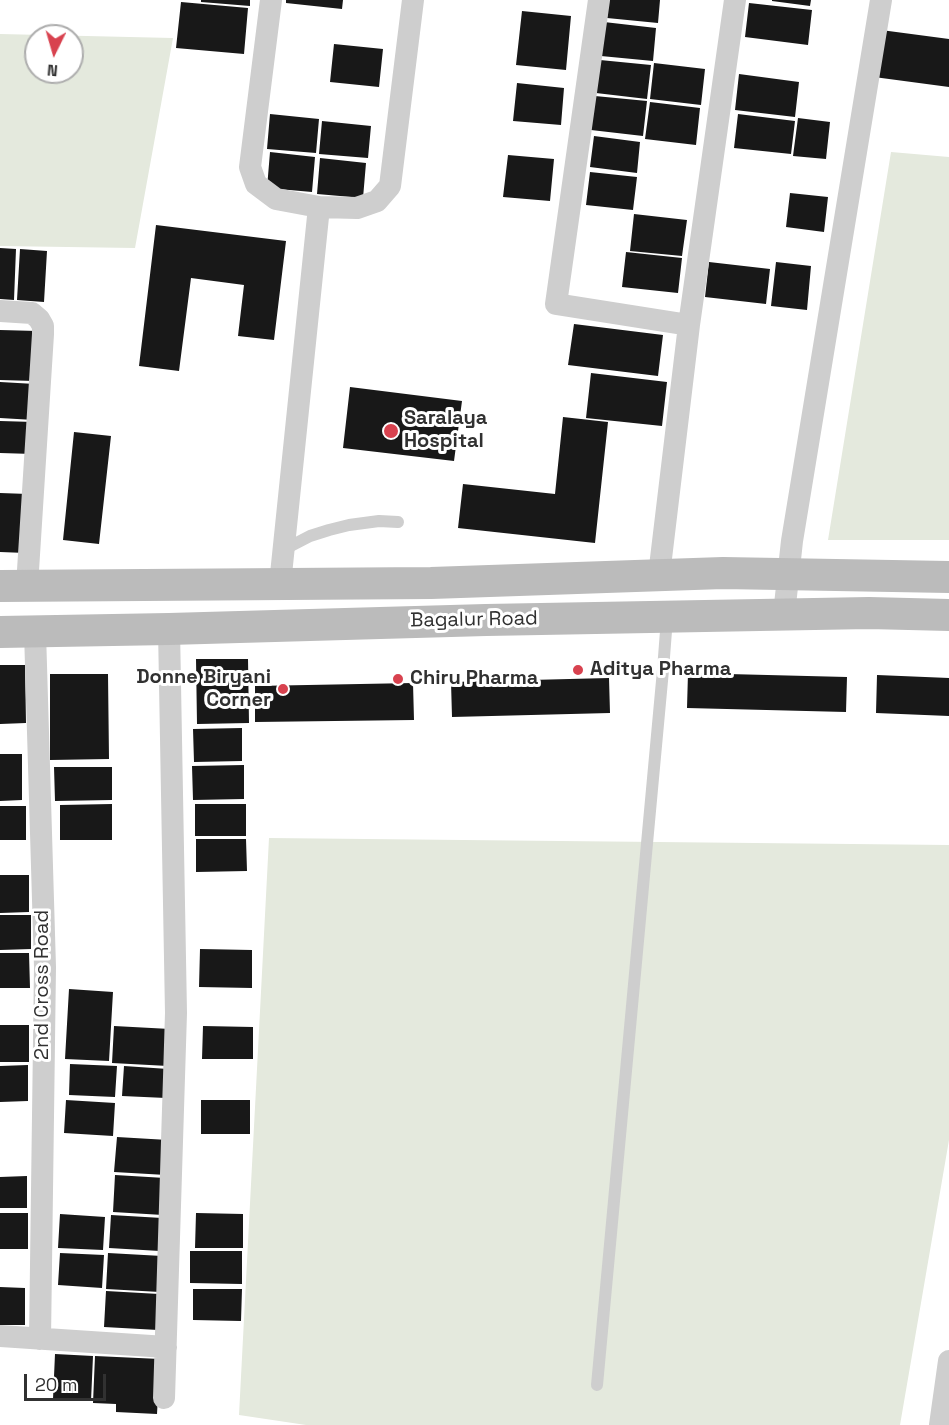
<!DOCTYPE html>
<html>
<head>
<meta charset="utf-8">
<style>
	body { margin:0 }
	#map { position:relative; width:949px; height:1425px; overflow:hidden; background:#fff; font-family:"Space Grotesk",sans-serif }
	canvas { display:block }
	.north { position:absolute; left:24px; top:24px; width:60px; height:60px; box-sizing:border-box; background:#fff; border:2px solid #adadad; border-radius:50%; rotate:185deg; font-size:16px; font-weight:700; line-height:24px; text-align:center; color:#313131 }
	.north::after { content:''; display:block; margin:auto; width:21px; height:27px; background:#d8424f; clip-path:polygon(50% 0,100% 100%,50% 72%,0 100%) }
	.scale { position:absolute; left:24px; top:1374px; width:82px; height:27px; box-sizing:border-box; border:3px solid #313131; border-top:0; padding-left:8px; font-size:18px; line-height:21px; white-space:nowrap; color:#313131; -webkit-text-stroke:4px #fff; paint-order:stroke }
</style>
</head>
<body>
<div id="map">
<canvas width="949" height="1425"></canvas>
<div class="north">N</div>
<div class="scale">20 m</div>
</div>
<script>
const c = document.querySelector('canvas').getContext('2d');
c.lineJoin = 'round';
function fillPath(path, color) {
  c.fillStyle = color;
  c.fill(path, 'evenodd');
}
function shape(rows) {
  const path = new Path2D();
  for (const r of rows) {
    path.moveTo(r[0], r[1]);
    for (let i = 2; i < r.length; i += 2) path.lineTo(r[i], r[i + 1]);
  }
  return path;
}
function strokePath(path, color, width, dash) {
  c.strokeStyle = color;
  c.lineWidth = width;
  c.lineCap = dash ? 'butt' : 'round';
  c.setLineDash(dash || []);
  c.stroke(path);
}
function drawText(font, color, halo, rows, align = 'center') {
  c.font = font + ' "Space Grotesk",sans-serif';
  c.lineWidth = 6;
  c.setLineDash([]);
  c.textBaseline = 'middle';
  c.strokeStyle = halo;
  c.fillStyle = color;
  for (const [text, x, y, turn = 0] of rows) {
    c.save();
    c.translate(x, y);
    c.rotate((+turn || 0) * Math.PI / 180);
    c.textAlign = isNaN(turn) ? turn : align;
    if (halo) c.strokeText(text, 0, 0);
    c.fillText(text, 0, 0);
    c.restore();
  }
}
fillPath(shape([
	[0,34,173,38,135,248,0,246],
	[36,36,72,36,72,72,36,72],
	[891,152,949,157,949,540,828,540],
	[269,838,949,845,949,1140,900,1425,306,1425,239,1415]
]), '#e4e9dd');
fillPath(shape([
	[201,0,250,0,250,6,201,2],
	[286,0,343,0,342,9,286,3],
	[609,0,660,0,658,23,607,18],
	[772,0,811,0,810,6,772,1],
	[181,2,248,8,244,54,176,48],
	[749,3,812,10,808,45,745,37],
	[522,11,571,16,566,70,516,65],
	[604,22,656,28,653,61,601,56],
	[881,30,949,39,949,87,874,77],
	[334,44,383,49,379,87,330,82],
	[600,60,651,65,647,99,596,93],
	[654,63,705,69,701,105,650,99],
	[739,74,799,82,795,117,735,110],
	[517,83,564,88,561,125,513,121],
	[595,96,647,101,643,136,591,130],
	[650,102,700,108,696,145,645,139],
	[270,114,319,119,316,153,267,149],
	[738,114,795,121,791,154,734,148],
	[798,118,830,122,826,159,793,156],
	[322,121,371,126,368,158,319,154],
	[594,136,640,142,637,173,590,167],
	[270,152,315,157,312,192,267,188],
	[508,155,554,159,550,201,503,197],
	[320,158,366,163,363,198,317,194],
	[590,172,637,177,633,210,586,205],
	[790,193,828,197,824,232,786,227],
	[634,214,687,220,682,256,630,251],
	[156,225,286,241,274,340,238,336,244,285,191,278,179,371,139,366],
	[0,248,16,249,14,300,0,299],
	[20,249,47,251,44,302,17,300],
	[626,252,682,258,678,293,622,287],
	[709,262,770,269,766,304,705,297],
	[776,262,811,266,807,310,771,306],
	[574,324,663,335,658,376,568,365],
	[0,330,37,331,35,381,0,380],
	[591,373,667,382,662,426,586,418],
	[0,382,35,384,34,420,0,418],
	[350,387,462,401,454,461,343,448],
	[563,417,608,422,595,543,458,528,463,484,555,494],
	[0,421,34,422,33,454,0,453],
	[74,432,111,436,99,544,63,540],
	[0,493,28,494,26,553,0,552],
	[196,659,248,659,249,723,197,724],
	[0,665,25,665,26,723,0,724],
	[688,673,847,677,846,712,687,708],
	[50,674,108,674,109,759,50,760],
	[877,675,949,678,949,716,876,713],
	[609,678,610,713,452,717,451,682],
	[413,683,414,720,255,722,255,686],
	[242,728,242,761,194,762,193,729],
	[0,754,22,754,22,800,0,801],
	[244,765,244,799,193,800,192,766],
	[54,767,112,767,112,800,55,801],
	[112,804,112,840,60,840,60,805],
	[195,804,246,804,246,836,195,836],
	[0,806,26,806,26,840,0,840],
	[196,839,246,839,247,871,196,872],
	[0,875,29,875,29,912,0,913],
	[0,915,31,915,31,949,0,950],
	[200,949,252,950,252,988,199,987],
	[0,953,29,953,30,988,0,988],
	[69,989,113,992,109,1061,65,1059],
	[0,1025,29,1025,29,1062,0,1062],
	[114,1026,170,1029,168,1066,112,1063],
	[203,1026,253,1027,253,1059,202,1059],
	[70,1064,117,1066,115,1097,69,1095],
	[28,1065,28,1101,0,1102,0,1066],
	[124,1066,168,1069,166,1098,122,1096],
	[66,1100,115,1103,113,1136,64,1133],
	[201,1100,250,1100,250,1134,201,1134],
	[117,1137,168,1140,166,1175,114,1172],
	[115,1175,165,1178,163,1215,113,1212],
	[27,1176,27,1208,0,1208,0,1177],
	[0,1213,28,1213,28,1249,0,1249],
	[196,1213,243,1214,243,1248,195,1248],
	[60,1214,105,1217,103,1250,58,1248],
	[111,1215,162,1218,160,1251,109,1248],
	[190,1251,242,1251,242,1284,190,1283],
	[60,1253,104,1255,102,1288,58,1285],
	[108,1253,162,1256,160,1292,106,1289],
	[0,1287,25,1288,25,1325,0,1325],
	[193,1289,242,1289,241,1321,193,1320],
	[106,1291,159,1294,158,1330,104,1327],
	[55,1354,93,1356,91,1401,53,1399],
	[95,1356,160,1359,157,1414,116,1412,116,1404,93,1403]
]), '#181818');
strokePath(shape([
	[283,550,310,536,329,530,349,525,379,521,398,522],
	[597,1385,663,670,667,618]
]), '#cecece', 12);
strokePath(shape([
	[271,0,250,167,256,184,276,199,319,207],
	[599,0,556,304,689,325],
	[0,311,32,313,39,319,43,326,43,334,27,586],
	[659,575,689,325,735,0],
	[280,584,319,207,357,208,377,201,390,186,413,0],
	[784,614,792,541,881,0],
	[35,632,45,967,40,1339],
	[0,1336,166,1347],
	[164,1398,176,1013,169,629],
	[940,1425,949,1361]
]), '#cecece', 22);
strokePath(shape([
	[0,586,431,583,723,573,949,577],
	[0,632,169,629,486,620,869,613,949,615]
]), '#bbb', 32);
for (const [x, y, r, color] of [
	[391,431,8,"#d8424f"],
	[578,670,6,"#d8424f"],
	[398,679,6,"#d8424f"],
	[283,689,6,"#d8424f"]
]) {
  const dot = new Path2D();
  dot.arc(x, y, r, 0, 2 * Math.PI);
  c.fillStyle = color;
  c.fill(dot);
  strokePath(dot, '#fff', 2);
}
drawText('bold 20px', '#313131', '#fff', [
	["Saralaya",404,419],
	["Hospital",404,442],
	["Aditya Pharma",590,670],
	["Donne Biryani",271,678,"right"],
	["Corner",271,701,"right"],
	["Chiru Pharma",410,679]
], 'left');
drawText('20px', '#313131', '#fff', [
	["Bagalur Road",474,620,-1],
	["2nd Cross Road",43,985,-90]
]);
</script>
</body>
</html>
